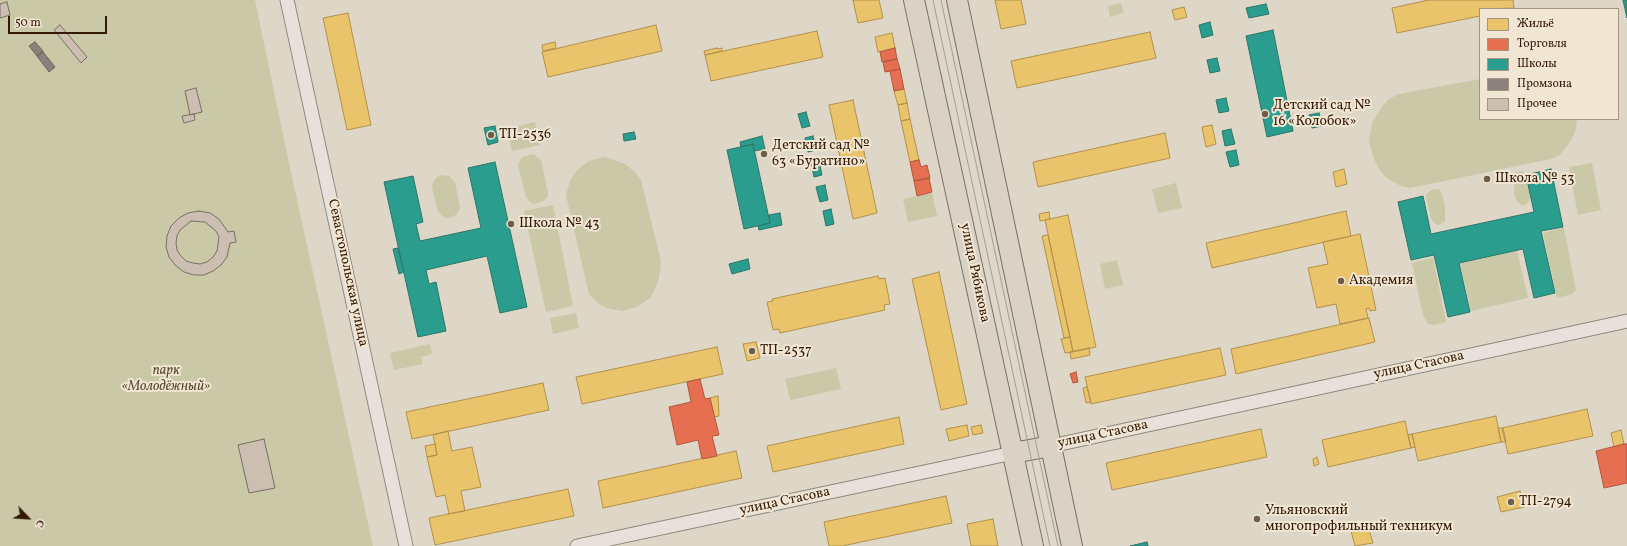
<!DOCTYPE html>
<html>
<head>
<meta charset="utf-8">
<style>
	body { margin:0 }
	#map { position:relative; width:1627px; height:546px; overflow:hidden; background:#ded6c6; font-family:Vollkorn,serif }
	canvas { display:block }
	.legend { position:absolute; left:1479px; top:8px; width:140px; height:112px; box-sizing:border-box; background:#f1e6d3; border:1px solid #a59481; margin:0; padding:5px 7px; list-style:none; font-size:12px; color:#331a06 }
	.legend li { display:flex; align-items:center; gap:8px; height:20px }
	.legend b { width:20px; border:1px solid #a59481 }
	.north { position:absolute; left:8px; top:498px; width:40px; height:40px; -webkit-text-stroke:3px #f1e6d3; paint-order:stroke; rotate:115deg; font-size:11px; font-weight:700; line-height:16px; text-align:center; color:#331a06 }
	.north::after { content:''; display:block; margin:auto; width:14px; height:18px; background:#331a06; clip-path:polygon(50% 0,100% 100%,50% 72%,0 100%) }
	.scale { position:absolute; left:8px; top:16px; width:99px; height:18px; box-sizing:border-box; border:2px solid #331a06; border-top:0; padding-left:5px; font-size:12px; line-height:14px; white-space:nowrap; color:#331a06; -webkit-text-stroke:3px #f1e6d3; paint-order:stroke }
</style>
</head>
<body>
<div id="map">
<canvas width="1627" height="546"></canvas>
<ul class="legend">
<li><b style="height:11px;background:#e9c46a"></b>Жильё</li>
<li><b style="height:11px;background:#e76f51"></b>Торговля</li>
<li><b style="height:11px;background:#2a9d8f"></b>Школы</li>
<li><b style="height:11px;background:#8a817c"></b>Промзона</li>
<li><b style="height:11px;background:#ccbeb1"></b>Прочее</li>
</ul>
<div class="north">С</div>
<div class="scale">50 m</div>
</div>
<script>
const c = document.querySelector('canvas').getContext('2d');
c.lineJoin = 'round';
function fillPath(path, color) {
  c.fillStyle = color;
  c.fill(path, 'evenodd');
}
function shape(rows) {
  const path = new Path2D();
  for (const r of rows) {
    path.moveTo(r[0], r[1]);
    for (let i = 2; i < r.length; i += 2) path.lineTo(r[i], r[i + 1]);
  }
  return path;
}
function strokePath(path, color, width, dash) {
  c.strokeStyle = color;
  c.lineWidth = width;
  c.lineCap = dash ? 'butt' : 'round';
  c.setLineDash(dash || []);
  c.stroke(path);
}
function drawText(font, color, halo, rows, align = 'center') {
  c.font = font + ' Vollkorn,serif';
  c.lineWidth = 4;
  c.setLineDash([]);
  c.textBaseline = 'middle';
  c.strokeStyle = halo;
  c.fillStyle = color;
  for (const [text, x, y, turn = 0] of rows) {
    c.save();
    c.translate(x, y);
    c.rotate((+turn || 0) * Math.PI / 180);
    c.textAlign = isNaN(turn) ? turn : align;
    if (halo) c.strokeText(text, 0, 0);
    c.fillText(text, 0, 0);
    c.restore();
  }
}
fillPath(shape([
	[0,0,255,0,287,154,373,546,0,546],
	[1121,3,1124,13,1110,17,1108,6],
	[1480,79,1480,119,1577,119,1576,128,1572,139,1565,149,1558,156,1551,159,1410,188,1401,186,1387,178,1381,172,1373,157,1369,141,1372,123,1382,106,1389,99,1399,94],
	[535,122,540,145,512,151,507,129],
	[534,154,541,160,548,193,548,196,544,201,534,204,529,201,526,197,518,165,522,157],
	[605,157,625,164,636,173,641,180,661,261,659,278,654,292,650,298,637,307,622,311,607,308,599,304,589,294,566,195,570,181,577,170,589,161],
	[1592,163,1601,210,1578,215,1569,167],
	[1522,171,1525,173,1531,195,1528,203,1524,206,1518,203,1514,194,1515,172],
	[440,175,449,176,455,182,460,208,457,214,452,217,446,218,442,216,437,209,432,186,435,179],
	[1176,183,1182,208,1158,213,1152,189],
	[1439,189,1442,194,1445,207,1445,221,1439,225,1435,224,1431,219,1426,195,1431,190],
	[932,193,937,216,908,222,903,199],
	[553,205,573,306,546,312,524,211],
	[1564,228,1576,290,1572,294,1557,298,1543,233],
	[1517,251,1528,298,1471,311,1460,263],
	[1433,258,1446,322,1434,325,1428,324,1423,315,1412,263],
	[1117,260,1123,285,1105,289,1100,264],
	[576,313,579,328,553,334,550,318],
	[430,344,432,354,421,357,423,364,394,370,390,353],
	[836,368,841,389,790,400,785,379]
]), '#c9c9a7');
const homes = shape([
	[853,0,879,0,883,18,858,23,853,0],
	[995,0,1021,0,1026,24,1001,29,995,0],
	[1429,0,1513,0,1514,8,1480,9,1480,16,1397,33,1392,8,1429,0],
	[1184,7,1187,17,1175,20,1172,10,1184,7],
	[348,13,371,125,347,130,323,18,348,13],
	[656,25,662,51,548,77,542,52,656,25],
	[817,31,823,57,711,81,705,55,817,31],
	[1150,32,1156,58,1017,88,1011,61,1150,32],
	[892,33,895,48,878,52,875,37,892,33],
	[555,42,556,48,543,51,542,45,555,42],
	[717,48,717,49,722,48,722,51,705,55,704,51,717,48],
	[904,89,907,103,898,105,894,91,904,89],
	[853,100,877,213,853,219,829,105,853,100],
	[907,103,910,119,901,121,898,105,907,103],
	[910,119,919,160,910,162,901,121,910,119],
	[1212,125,1216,144,1206,147,1202,127,1212,125],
	[1165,133,1170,158,1038,187,1033,162,1165,133],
	[1344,169,1347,184,1336,187,1333,172,1344,169],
	[1346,211,1351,236,1212,268,1206,243,1346,211],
	[1049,212,1050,219,1040,221,1039,214,1049,212],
	[1068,215,1096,347,1073,352,1045,220,1068,215],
	[1360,234,1376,310,1370,311,1369,308,1366,309,1368,318,1340,324,1336,304,1317,308,1308,268,1328,264,1323,242,1360,234],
	[1048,235,1070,337,1064,338,1042,236,1048,235],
	[939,272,967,404,941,410,912,279,939,272],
	[878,276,879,279,885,278,890,304,884,305,885,310,780,333,779,329,773,330,767,302,773,301,772,299,878,276],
	[1369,318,1375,342,1236,374,1231,349,1369,318],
	[1070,337,1073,352,1065,353,1061,339,1070,337],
	[756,342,760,358,747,361,743,344,756,342],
	[717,347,723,374,582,404,576,377,717,347],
	[1089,348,1090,355,1071,359,1070,352,1089,348],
	[1220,348,1226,375,1091,404,1085,377,1220,348],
	[543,383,549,410,412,439,406,412,543,383],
	[1087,387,1091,402,1086,403,1083,388,1087,387],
	[718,396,719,416,714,417,710,398,718,396],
	[1587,409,1593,436,1508,454,1502,428,1587,409],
	[1496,416,1501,442,1418,461,1412,434,1496,416],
	[899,417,904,444,773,472,767,446,899,417],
	[1405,421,1411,448,1328,467,1322,440,1405,421],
	[967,425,969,436,949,441,946,429,967,425],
	[981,425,983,433,973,435,971,427,981,425],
	[1498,428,1503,428,1506,442,1501,442,1498,428],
	[1261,429,1267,457,1112,490,1106,463,1261,429],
	[1621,430,1624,444,1614,447,1611,433,1621,430],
	[448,431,452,451,472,447,481,487,461,491,465,511,449,514,445,495,436,497,427,457,437,455,433,435,448,431],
	[1412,434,1415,447,1411,448,1408,435,1412,434],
	[435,444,437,455,427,457,425,446,435,444],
	[736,451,742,478,603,508,598,481,736,451],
	[1317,457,1319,464,1314,466,1313,459,1317,457],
	[568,489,574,516,435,545,429,518,568,489],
	[1520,491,1524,507,1501,512,1497,497,1520,491],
	[946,496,952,523,842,546,829,546,824,522,946,496],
	[993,519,998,546,971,546,967,524,993,519],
	[1368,526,1373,543,1355,546,1351,531,1368,526]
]);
fillPath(homes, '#e9c46a');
strokePath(homes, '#b2914c', 1);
const shops = shape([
	[895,48,897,59,882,62,880,52,895,48],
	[897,59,900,69,885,72,883,62,897,59],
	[900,69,904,89,894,91,890,71,900,69],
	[919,160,921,167,927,165,930,178,914,181,910,162,919,160],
	[929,178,932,192,917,196,914,181,929,178],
	[1076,372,1078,382,1073,383,1070,374,1076,372],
	[700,379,705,399,710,398,719,435,712,436,717,456,702,459,698,440,677,445,669,407,691,402,687,382,700,379],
	[1624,444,1627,444,1627,483,1604,488,1596,451,1624,444]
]);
fillPath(shops, '#e76f51');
strokePath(shops, '#b1563a', 1);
const schools = shape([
	[1623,0,1627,0,1627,18,1623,0],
	[1266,4,1269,14,1249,18,1246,8,1266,4],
	[1210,22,1213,35,1202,38,1199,25,1210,22],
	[1273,30,1293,131,1267,137,1246,36,1273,30],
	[1217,58,1220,71,1210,73,1207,60,1217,58],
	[1226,98,1229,111,1219,113,1216,100,1226,98],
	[806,112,810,126,802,128,798,114,806,112],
	[1319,113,1322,126,1312,128,1309,115,1319,113],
	[495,126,498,142,488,145,484,128,495,126],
	[1231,129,1235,144,1225,146,1222,131,1231,129],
	[634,132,636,139,624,141,623,134,634,132],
	[762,136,765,149,754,151,753,144,741,147,740,142,762,136],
	[813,136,816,150,808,152,805,138,813,136],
	[753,144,770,223,744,229,727,150,753,144],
	[1236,150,1239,165,1230,167,1226,152,1236,150],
	[819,161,822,175,814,177,811,163,819,161],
	[495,162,527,307,500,313,487,256,426,270,429,284,436,282,446,331,418,337,384,182,413,176,423,222,416,224,420,241,481,228,468,168,495,162],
	[1551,169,1563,227,1541,231,1555,293,1534,298,1523,249,1459,263,1470,312,1448,317,1434,255,1411,260,1398,202,1423,196,1431,234,1534,212,1526,175,1551,169],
	[825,185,828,200,820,202,816,187,825,185],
	[831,209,834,224,826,226,823,211,831,209],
	[780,213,782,225,759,230,758,226,770,223,769,215,780,213],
	[398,248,404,272,399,274,393,249,398,248],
	[748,259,750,269,732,274,729,264,748,259],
	[1147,542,1148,546,1130,546,1147,542]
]);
fillPath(schools, '#2a9d8f');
strokePath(schools, '#2d7666', 1);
const industry = shape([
	[35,42,43,51,37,56,29,46,35,42],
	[43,52,55,67,49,72,37,56,43,52]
]);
fillPath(industry, '#8a817c');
strokePath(industry, '#706259', 1);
const building = shape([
	[7,2,10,15,0,18,0,4,7,2],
	[60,25,87,57,81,63,54,30,60,25],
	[196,88,202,112,190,115,185,91,196,88],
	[194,114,195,120,184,123,182,116,194,114],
	[199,211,210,213,219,219,228,232,234,231,236,242,230,243,227,257,221,265,213,271,204,275,194,275,184,272,176,266,169,257,166,247,167,236,171,226,179,218,188,213,199,211],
	[191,221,205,222,216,231,219,237,217,251,213,257,207,262,200,264,193,263,186,261,181,256,177,250,176,243,177,236,180,230,191,221],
	[264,439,275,488,249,493,238,445,264,439]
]);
fillPath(building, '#ccbeb1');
strokePath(building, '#787065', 1);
const street = shape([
	[287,0,406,546],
	[1051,446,1627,321],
	[577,546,1013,453]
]);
const primary = shape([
	[914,0,1033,546],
	[957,0,1072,546],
	[1013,453,1051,446]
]);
strokePath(street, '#90897d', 15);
strokePath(primary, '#787065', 22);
strokePath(street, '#e6e1da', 13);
strokePath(primary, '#dad2c4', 20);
strokePath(shape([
	[933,0,1050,546],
	[941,0,1058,546]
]), '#a39d96', 1);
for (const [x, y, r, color] of [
	[1265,114,4,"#6f5c49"],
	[491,135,4,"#6f5c49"],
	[764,154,4,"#6f5c49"],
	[1487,179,4,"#6f5c49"],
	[511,224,4,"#6f5c49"],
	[1341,281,4,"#6f5c49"],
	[752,351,4,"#6f5c49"],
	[1511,502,4,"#6f5c49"],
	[1257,519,4,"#6f5c49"]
]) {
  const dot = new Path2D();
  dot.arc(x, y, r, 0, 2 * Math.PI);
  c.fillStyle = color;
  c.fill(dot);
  strokePath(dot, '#f1e6d3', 1.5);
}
drawText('14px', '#331a06', '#f1e6d3', [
	["Детский сад №",1273,106],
	["16 «Колобок»",1273,122],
	["ТП-2536",499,135],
	["Детский сад №",772,146],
	["63 «Буратино»",772,162],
	["Школа № 53",1495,179],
	["Школа № 43",519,224],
	["Академия",1349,281],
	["ТП-2537",760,351],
	["ТП-2794",1519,502],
	["Ульяновский",1265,511],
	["многопрофильный техникум",1265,527]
], 'left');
drawText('14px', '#331a06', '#f1e6d3', [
	["Севастопольская улица",347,273,78],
	["улица Рябикова",974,273,78],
	["улица Стасова",1419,366,-12],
	["улица Стасова",1103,435,-12],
	["улица Стасова",785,502,-12]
]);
drawText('italic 14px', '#5b4c2f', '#f1e6d3', [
	["парк",166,371],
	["«Молодёжный»",166,387]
]);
</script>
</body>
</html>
